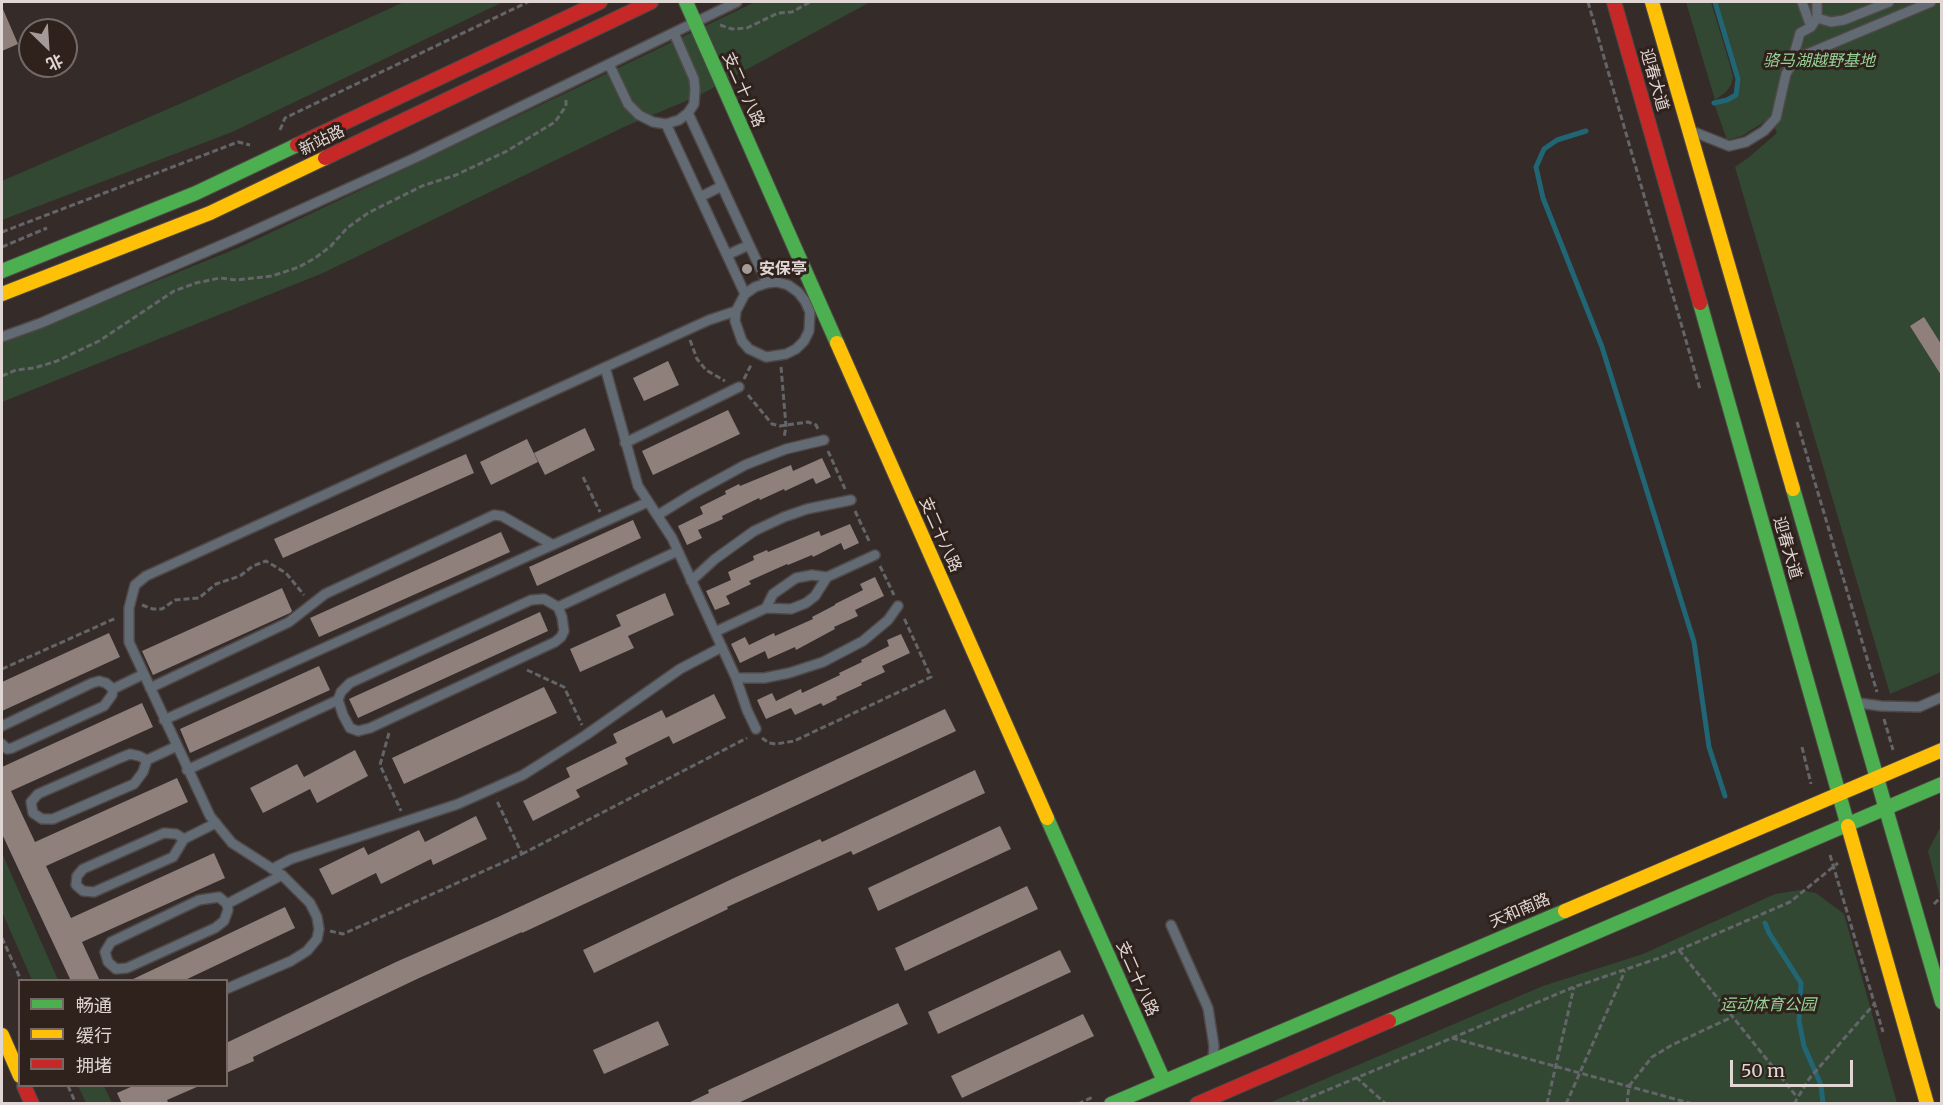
<!DOCTYPE html>
<html>
<head>
<meta charset="utf-8">
<style>
	body { margin:0 }
	#map { position:relative; width:1943px; height:1105px; overflow:hidden; background:#352c2a; font-family:Merriweather,"Noto Sans SC",serif }
	canvas { display:block }
	.frame { position:absolute; inset:0; border:3px solid #e0d6d3; pointer-events:none }
	.legend { position:absolute; left:18px; top:979px; width:210px; height:108px; box-sizing:border-box; background:#2f211b; border:2px solid #766965; margin:0; padding:8px 10px; list-style:none; font-size:18px; color:#e0d6d3 }
	.legend li { display:flex; align-items:center; gap:12px; height:30px }
	.legend b { width:30px; border:2px solid #766965 }
	.north { position:absolute; left:18px; top:18px; width:60px; height:60px; box-sizing:border-box; background:#2f211b; border:2px solid #766965; border-radius:50%; rotate:155deg; font-size:16px; font-weight:700; line-height:24px; text-align:center; color:#e0d6d3 }
	.north::after { content:''; display:block; margin:auto; width:21px; height:27px; background:#a49a98; clip-path:polygon(50% 0,100% 100%,50% 72%,0 100%) }
	.scale { position:absolute; left:1730px; top:1060px; width:123px; height:27px; box-sizing:border-box; border:3px solid #e0d6d3; border-top:0; padding-left:8px; font-size:18px; line-height:21px; white-space:nowrap; color:#e0d6d3; -webkit-text-stroke:4px #2f211b; paint-order:stroke }
</style>
</head>
<body>
<div id="map">
<canvas width="1943" height="1105"></canvas>
<div class="frame"></div>
<ul class="legend">
<li><b style="height:8px;background:#4caf50"></b>畅通</li>
<li><b style="height:8px;background:#ffc107"></b>缓行</li>
<li><b style="height:8px;background:#c62828"></b>拥堵</li>
</ul>
<div class="north">北</div>
<div class="scale">50 m</div>
</div>
<script>
const c = document.querySelector('canvas').getContext('2d');
c.lineJoin = 'round';
function fillPath(path, color) {
  c.fillStyle = color;
  c.fill(path, 'evenodd');
}
function shape(rows) {
  const path = new Path2D();
  for (const r of rows) {
    path.moveTo(r[0], r[1]);
    for (let i = 2; i < r.length; i += 2) path.lineTo(r[i], r[i + 1]);
  }
  return path;
}
function strokePath(path, color, width, dash) {
  c.strokeStyle = color;
  c.lineWidth = width;
  c.lineCap = dash ? 'butt' : 'round';
  c.setLineDash(dash || []);
  c.stroke(path);
}
function drawText(font, color, halo, rows, align = 'center') {
  c.font = font + ' Merriweather,"Noto Sans SC",serif';
  c.lineWidth = 6;
  c.setLineDash([]);
  c.textBaseline = 'middle';
  c.strokeStyle = halo;
  c.fillStyle = color;
  for (const [text, x, y, turn = 0] of rows) {
    c.save();
    c.translate(x, y);
    c.rotate((+turn || 0) * Math.PI / 180);
    c.textAlign = isNaN(turn) ? turn : align;
    if (halo) c.strokeText(text, 0, 0);
    c.fillText(text, 0, 0);
    c.restore();
  }
}
fillPath(shape([
	[404,2,503,2,232,132,2,220,2,181,191,99],
	[755,2,870,2,698,96,626,126,323,273,2,402,2,343,238,248,587,83],
	[1686,2,1711,2,1730,65,1733,77,1731,85,1726,92,1715,100],
	[1715,2,1941,2,1941,672,1890,694,1735,167,1748,158,1777,133,1770,118,1742,136,1727,140,1714,103,1727,100,1735,95,1738,79],
	[1941,826,1941,901,1928,851],
	[2,853,58,980,32,980,2,912],
	[1800,890,1816,893,1844,914,1897,1103,1269,1103,1543,986,1643,954,1775,894],
	[78,1086,104,1086,112,1103,86,1103]
]), '#324832');
strokePath(shape([
	[1714,103,1727,100,1736,95,1738,79,1715,2],
	[1586,131,1557,140,1544,149,1536,167,1543,198,1602,347,1694,642,1709,747,1725,796],
	[1765,923,1769,933,1801,983,1799,1021,1804,1046,1821,1085,1823,1104]
]), '#216675', 5);
fillPath(shape([
	[2,7,18,44,2,51],
	[1924,317,1941,344,1941,375,1910,326],
	[668,361,679,385,644,401,633,378],
	[728,410,740,434,653,475,642,451],
	[585,428,595,450,545,475,534,453],
	[527,439,538,462,491,485,480,462],
	[466,454,474,473,283,558,274,539],
	[822,458,831,477,816,484,813,478,785,491,784,489,760,500,759,498,722,516,723,519,698,530,702,538,687,545,678,526,703,514,700,507,726,494,725,491,739,484,740,486,791,465,793,471],
	[633,520,641,538,537,586,529,567],
	[850,524,859,543,844,550,841,543,813,557,812,555,788,565,787,564,749,581,751,584,726,596,730,604,715,610,706,591,731,580,728,572,754,560,753,556,767,550,768,552,819,531,821,536],
	[501,532,510,552,319,637,310,618],
	[875,577,884,596,855,610,858,616,834,627,835,629,796,650,795,647,768,659,765,651,740,663,731,644,745,637,749,645,774,633,775,636,813,619,812,617,835,605,835,604,863,590,860,584],
	[282,588,292,611,290,613,153,675,142,651],
	[665,593,674,615,628,636,634,648,580,672,570,649,621,626,616,615],
	[540,612,548,631,358,718,349,699],
	[109,633,120,657,2,711,2,682],
	[901,634,910,653,882,666,885,672,861,683,862,685,836,697,837,699,823,706,821,703,795,715,791,708,766,719,757,700,772,693,776,701,801,689,802,693,840,675,839,673,862,662,861,660,889,646,887,640],
	[319,666,330,690,190,753,180,729],
	[544,687,557,713,404,784,392,758],
	[714,694,726,718,673,744,669,736,625,758,628,764,576,790,580,797,533,821,523,801,570,777,566,768,617,743,613,734,662,710,666,718],
	[142,703,153,727,11,791,35,842,177,778,188,802,46,866,71,918,214,853,225,878,82,942,100,981,71,981,2,834,2,767],
	[945,709,956,731,522,933,522,932,417,979,253,1057,254,1061,226,1073,226,1043,396,962,498,917],
	[355,750,368,776,317,803,310,789,263,813,250,788,297,764,304,777],
	[975,770,985,793,853,855,851,851,727,907,728,909,594,973,583,950,734,878,820,839,822,842],
	[476,816,487,839,433,865,431,859,381,884,376,873,332,895,319,869,364,847,368,855,419,830,425,842],
	[1000,826,1011,849,878,911,868,888],
	[1027,886,1038,909,905,971,895,948],
	[285,907,295,928,183,981,129,981],
	[1060,950,1071,972,938,1034,928,1012],
	[898,1003,908,1024,736,1104,686,1104,709,1093,708,1090],
	[1083,1014,1094,1036,962,1098,951,1076],
	[658,1021,669,1045,604,1074,593,1050],
	[133,1086,199,1086,167,1100,169,1104,122,1104,117,1093]
]), '#8f807b');
const lane = shape([
	[1802,2,1811,27],
	[1817,18,1831,22,1844,20,1889,2],
	[609,64,628,104,639,115,653,122,666,124,679,120,688,113,694,104,695,89,694,79,674,33],
	[1791,65,1800,33,1811,27,1817,18,1817,2],
	[666,124,745,294,736,311,735,321,742,341,749,349,766,357,786,354,796,349,804,341,809,331,810,312,805,301,798,292,788,285,777,282,767,283,688,113],
	[1694,132,1729,146,1746,142,1764,131,1776,118,1786,74,1791,65,1800,57,1931,2],
	[700,197,722,186],
	[727,255,749,245],
	[745,294,755,287,767,283],
	[2,337,41,323,238,238,415,158,737,2],
	[605,367,638,486,672,538,736,678,747,710,756,729],
	[625,443,739,387],
	[658,515,692,494,745,465,786,449,824,440],
	[691,581,715,559,754,531,784,517,807,509,851,500],
	[558,607,562,617,564,631,561,637,555,642,370,728,358,731,350,728,343,715,338,700,341,692,350,683,531,600,544,599,558,607,678,551],
	[766,608,773,594,796,578,812,575,827,577],
	[715,632,766,608,791,609,806,603,815,596,827,577,875,555],
	[736,678,764,678,789,673,823,662,863,641,888,620,898,606],
	[150,688,289,622,325,594,494,515,502,516,553,545],
	[113,689,144,674],
	[1859,703,1881,706,1919,707,1942,697],
	[164,720,648,502],
	[2,726,92,683,99,681,106,683,113,689],
	[2,744,7,749,12,748,104,706,112,695,113,689],
	[147,760,143,772,134,784,53,819,42,819,33,813,31,802,38,794,120,758,130,754,139,756,147,760,177,746],
	[187,770,338,700],
	[184,839,173,857,94,892,83,891,76,885,77,876,83,869,164,833,176,834,184,839,216,823],
	[272,869,291,859,458,804,523,775,586,735,680,669,722,647],
	[227,904,228,910,224,921,215,928,127,968,116,969,108,962,105,952,111,942,199,900,219,897,227,904,282,875],
	[1171,925,1208,1008,1214,1046,1213,1058],
	[226,989,291,961,307,951,317,939,319,929,317,917,310,903,282,875,232,843,210,816,129,642,129,608,135,585,146,576,709,320,736,311]
]);
const fast = shape([
	[686,2,837,343],
	[2,271,196,193,297,145],
	[1700,303,1848,826],
	[1793,489,1942,1002],
	[1047,818,1164,1081],
	[1389,1021,1942,784],
	[1111,1104,1565,911]
]);
const slow = shape([
	[1652,2,1793,489],
	[2,294,210,213,325,158],
	[837,343,1047,818],
	[1848,826,1927,1104],
	[1565,911,1942,750],
	[2,1035,20,1076]
]);
const jam = shape([
	[1614,2,1700,303],
	[297,145,600,2],
	[325,158,651,2],
	[24,1086,32,1104],
	[1197,1104,1389,1021]
]);
strokePath(lane, '#504846', 12);
strokePath(fast, '#504846', 16);
strokePath(slow, '#504846', 16);
strokePath(jam, '#504846', 16);
strokePath(shape([
	[1588,2,1700,389],
	[720,25,732,29,747,28,778,13,792,12,810,2],
	[280,130,285,118,528,2],
	[2,232,238,142,250,145],
	[2,247,47,228],
	[690,340,697,359,706,370,725,381],
	[781,367,786,426,784,438],
	[2,376,16,370,34,368,57,361,99,341,174,291,196,283,220,278,237,280,272,276,299,267,315,258,331,246,347,228,368,213,422,186,456,175,507,151,555,122,566,106,566,98],
	[744,379,752,363],
	[748,395,772,424,780,426,808,422,816,425,818,429],
	[1797,422,1877,692],
	[828,451,845,489],
	[583,477,600,512],
	[855,511,870,543],
	[880,566,894,595],
	[142,605,153,609,162,609,175,600,199,598,216,584,240,576,253,566,266,561,286,573,304,595],
	[2,669,116,618],
	[527,670,564,687,582,725],
	[1884,719,1893,750],
	[389,733,380,765,401,811],
	[762,738,769,743,776,744,794,741,931,677,904,618],
	[1802,747,1811,784],
	[522,854,747,738],
	[1830,855,1883,1032],
	[1934,904,1942,896],
	[330,931,343,934,522,854,496,799],
	[2,938,21,980],
	[1679,950,1797,1097],
	[1452,1038,1693,1104],
	[1356,1077,1386,1104],
	[68,1086,76,1104],
	[1078,1104,1093,1097],
	[1294,1104,1574,987,1665,956,1790,902,1838,863],
	[1547,1104,1574,987],
	[1566,1104,1625,971],
	[1627,1104,1629,1086,1652,1057,1672,1045,1732,1017],
	[1794,1104,1809,1079,1875,1003]
]), '#646569', 3, [6, 3]);
strokePath(lane, '#626a74', 9);
strokePath(fast, '#4caf50', 14);
strokePath(slow, '#ffc107', 14);
strokePath(jam, '#c62828', 14);
for (const [x, y, r, color] of [
	[747,269,6,"#a49a98"]
]) {
  const dot = new Path2D();
  dot.arc(x, y, r, 0, 2 * Math.PI);
  c.fillStyle = color;
  c.fill(dot);
  strokePath(dot, '#2f211b', 2);
}
drawText('italic 16px', '#95d396', '#2f211b', [
	["骆马湖越野基地",1819,61],
	["运动体育公园",1768,1005]
]);
drawText('16px', '#e0d6d3', '#2f211b', [
	["迎春大道",1654,80,74],
	["支二十八路",743,90,66],
	["新站路",322,141,-26],
	["支二十八路",940,535,66],
	["迎春大道",1787,548,74],
	["天和南路",1520,911,-23],
	["支二十八路",1137,979,66]
]);
drawText('bold 16px', '#e0d6d3', '#2f211b', [
	["安保亭",759,269]
], 'left');
</script>
</body>
</html>
